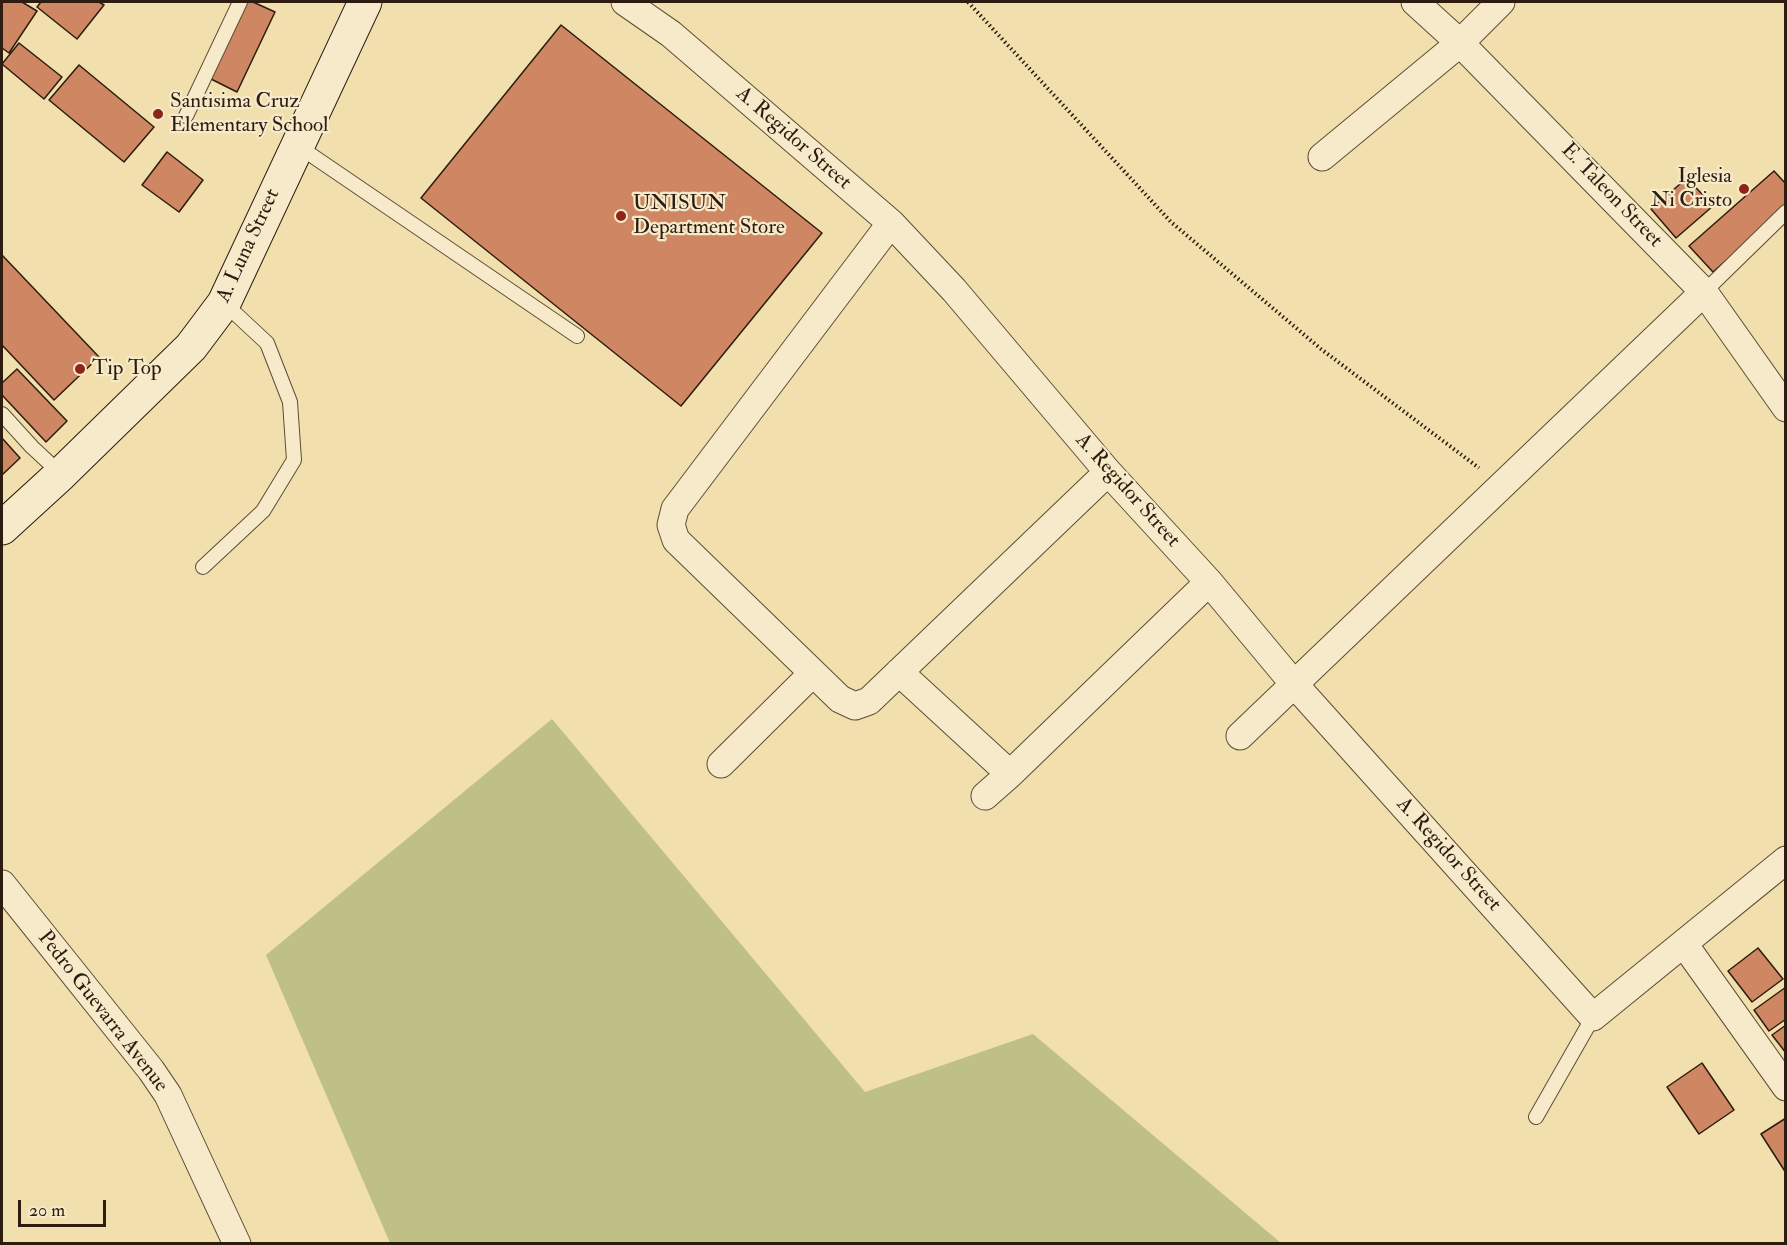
<!DOCTYPE html>
<html>
<head>
<meta charset="utf-8">
<style>
	body { margin:0 }
	#map { position:relative; width:1787px; height:1245px; overflow:hidden; background:#f1dfad; font-family:"IM FELL Double Pica",serif }
	canvas { display:block }
	.frame { position:absolute; inset:0; border:3px solid #2d1c0f; pointer-events:none }
	.scale { position:absolute; left:18px; top:1200px; width:88px; height:27px; box-sizing:border-box; border:3px solid #2d1c0f; border-top:0; padding-left:8px; font-size:18px; line-height:21px; white-space:nowrap; color:#2d1c0f; -webkit-text-stroke:4px #f6eaca; paint-order:stroke }
</style>
</head>
<body>
<div id="map">
<canvas width="1787" height="1245"></canvas>
<div class="frame"></div>
<div class="scale">20 m</div>
</div>
<script>
const c = document.querySelector('canvas').getContext('2d');
c.lineJoin = 'round';
function fillPath(path, color) {
  c.fillStyle = color;
  c.fill(path, 'evenodd');
}
function shape(rows) {
  const path = new Path2D();
  for (const r of rows) {
    path.moveTo(r[0], r[1]);
    for (let i = 2; i < r.length; i += 2) path.lineTo(r[i], r[i + 1]);
  }
  return path;
}
function strokePath(path, color, width, dash) {
  c.strokeStyle = color;
  c.lineWidth = width;
  c.lineCap = dash ? 'butt' : 'round';
  c.setLineDash(dash || []);
  c.stroke(path);
}
function drawText(font, color, halo, rows, align = 'center') {
  c.font = font + ' "IM FELL Double Pica",serif';
  c.lineWidth = 4.5;
  c.setLineDash([]);
  c.textBaseline = 'middle';
  c.strokeStyle = halo;
  c.fillStyle = color;
  for (const [text, x, y, turn = 0] of rows) {
    c.save();
    c.translate(x, y);
    c.rotate((+turn || 0) * Math.PI / 180);
    c.textAlign = isNaN(turn) ? turn : align;
    if (halo) c.strokeText(text, 0, 0);
    c.fillText(text, 0, 0);
    c.restore();
  }
}
fillPath(shape([
	[552,719,865,1092,1033,1034,1281,1243,390,1243,266,955]
]), '#bfc086');
const building = shape([
	[2,2,22,2,37,11,9,53,2,48,2,2],
	[41,2,99,2,104,5,77,39,37,7,41,2],
	[246,2,253,2,275,12,237,92,209,78,246,2],
	[561,25,822,233,681,406,421,198,561,25],
	[19,43,62,77,44,99,2,64,19,43],
	[79,65,154,127,124,162,49,100,79,65],
	[167,152,203,180,179,212,142,185,167,152],
	[1774,171,1786,184,1786,208,1713,272,1689,246,1774,171],
	[1687,178,1713,206,1676,238,1651,209,1687,178],
	[2,255,99,357,54,400,2,345,2,255],
	[17,369,67,421,46,442,2,395,2,383,17,369],
	[2,438,20,458,2,475,2,438],
	[1758,948,1783,979,1752,1002,1728,971,1758,948],
	[1786,987,1786,1019,1769,1031,1754,1010,1786,987],
	[1786,1025,1786,1053,1772,1035,1786,1025],
	[1702,1063,1734,1110,1699,1134,1667,1087,1702,1063],
	[1786,1118,1786,1173,1761,1134,1786,1118]
]);
fillPath(building, '#cf8662');
strokePath(building, '#2d1c0f', 1.5);
const lane = shape([
	[186,116,240,2],
	[298,146,577,336],
	[1704,292,1786,212],
	[2,414,32,447,61,474],
	[203,567,263,511,294,460,290,402,267,343,224,303],
	[1536,1117,1593,1017]
]);
const street = shape([
	[625,2,671,34,891,223,954,290,1108,472,1209,582,1294,684,1593,1017,1786,860],
	[1415,2,1460,43,1704,292,1786,408],
	[1322,157,1460,43,1501,2],
	[891,223,675,509,671,525,676,540,840,699,855,706,869,701,1108,472],
	[899,672,1010,774,985,796],
	[1240,736,1704,292],
	[721,764,813,673],
	[1010,774,1209,582],
	[2,884,151,1070,168,1095,237,1244],
	[1684,944,1786,1087]
]);
const secondary = shape([
	[2,528,61,474,191,347,224,303,365,2]
]);
strokePath(lane, '#5e4d36', 16);
strokePath(street, '#5e4d36', 29);
strokePath(secondary, '#2d1c0f', 35);
strokePath(shape([
	[968,2,1171,222,1321,349,1479,468]
]), '#2d1c0f', 4, [1.5, 3]);
strokePath(lane, '#f6eaca', 14);
strokePath(street, '#f6eaca', 27);
strokePath(secondary, '#f6eaca', 33);
for (const [x, y, r, color] of [
	[158,114,6,"#8f2418"],
	[1744,189,6,"#8f2418"],
	[621,216,6,"#8f2418"],
	[80,369,6,"#8f2418"]
]) {
  const dot = new Path2D();
  dot.arc(x, y, r, 0, 2 * Math.PI);
  c.fillStyle = color;
  c.fill(dot);
  strokePath(dot, '#f6eaca', 2);
}
drawText('21px', '#2d1c0f', '#f6eaca', [
	["Santisima Cruz",170,102],
	["Elementary School",170,126],
	["Iglesia",1732,177,"right"],
	["Ni Cristo",1732,201,"right"],
	["UNISUN",633,204],
	["Department Store",633,228],
	["Tip Top",92,369]
], 'left');
drawText('21px', '#2d1c0f', '#f6eaca', [
	["A. Regidor Street",793,139,41],
	["E. Taleon Street",1611,196,46],
	["A. Luna Street",249,246,-65],
	["A. Regidor Street",1127,491,48],
	["A. Regidor Street",1448,855,48],
	["Pedro Guevarra Avenue",102,1012,52]
]);
</script>
</body>
</html>
